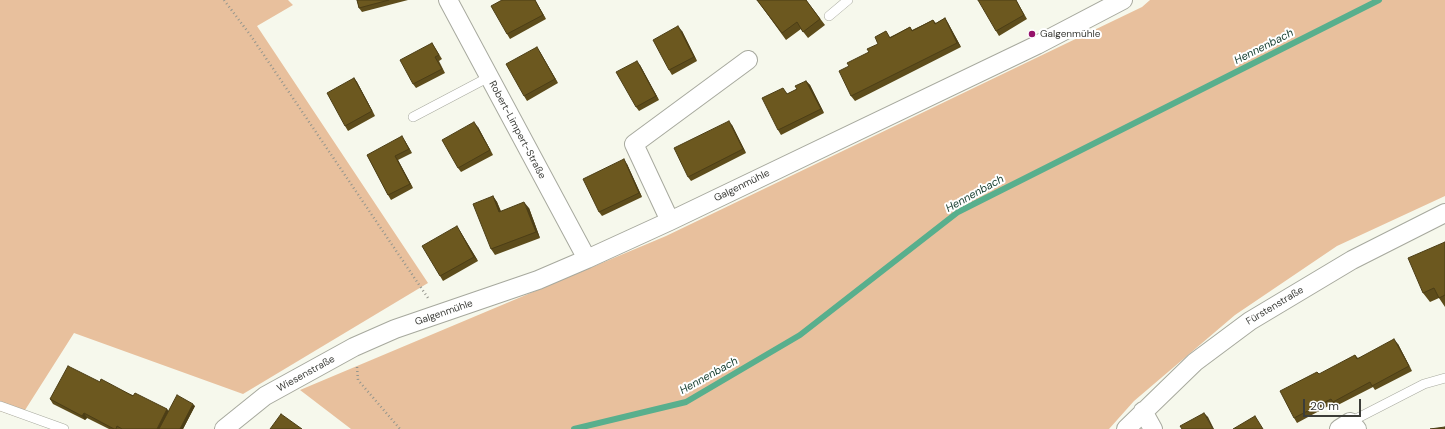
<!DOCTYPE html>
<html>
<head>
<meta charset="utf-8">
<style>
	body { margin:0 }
	#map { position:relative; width:1445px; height:429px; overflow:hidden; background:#f6f8ec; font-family:"DM Sans",sans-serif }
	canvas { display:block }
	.scale { position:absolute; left:1303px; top:399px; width:58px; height:18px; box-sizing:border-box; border:2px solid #3c3d39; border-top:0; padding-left:5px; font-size:12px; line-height:14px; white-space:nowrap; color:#3c3d39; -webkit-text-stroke:3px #fff; paint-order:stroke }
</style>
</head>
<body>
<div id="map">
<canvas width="1445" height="429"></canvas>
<div class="scale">20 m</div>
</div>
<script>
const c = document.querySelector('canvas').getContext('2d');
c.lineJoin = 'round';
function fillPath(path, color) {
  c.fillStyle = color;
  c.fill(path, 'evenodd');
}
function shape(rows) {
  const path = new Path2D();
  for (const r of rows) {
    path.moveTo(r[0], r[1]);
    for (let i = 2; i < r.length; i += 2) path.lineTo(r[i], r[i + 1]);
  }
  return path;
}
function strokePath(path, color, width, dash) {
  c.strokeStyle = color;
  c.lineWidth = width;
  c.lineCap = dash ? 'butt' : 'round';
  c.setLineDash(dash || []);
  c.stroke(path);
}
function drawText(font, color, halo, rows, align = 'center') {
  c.font = font + ' "DM Sans",sans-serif';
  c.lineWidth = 4;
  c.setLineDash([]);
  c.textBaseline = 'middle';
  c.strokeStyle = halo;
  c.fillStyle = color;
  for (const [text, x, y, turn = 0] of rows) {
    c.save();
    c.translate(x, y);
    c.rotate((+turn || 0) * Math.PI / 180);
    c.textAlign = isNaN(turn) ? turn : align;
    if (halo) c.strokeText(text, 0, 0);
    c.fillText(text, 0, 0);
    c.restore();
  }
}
fillPath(shape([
	[0,0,288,0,293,5,257,26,428,283,243,394,74,333,20,418,0,411],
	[1150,0,1445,0,1445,196,1337,246,1235,315,1134,401,1109,429,351,429,300,390,666,236,1142,7]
]), '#e8c09d');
strokePath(shape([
	[574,429,686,402,800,335,958,212,1379,0]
]), '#58af8d', 6);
const lane = shape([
	[829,16,848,0],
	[413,117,489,77],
	[0,406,64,429],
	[1350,422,1424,384,1445,378]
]);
const street = shape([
	[448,0,587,259],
	[670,221,634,144,748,60],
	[1143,411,1153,429],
	[224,429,265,396,354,347,395,329,538,280,587,259,670,221,1037,45,1123,0],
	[1126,429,1195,362,1250,321,1352,260,1445,213],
	[1339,429,1350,422,1357,429]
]);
strokePath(lane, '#a7a99e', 10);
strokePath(street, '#a7a99e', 20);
strokePath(shape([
	[224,0,251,36,428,298],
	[357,367,358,380,400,429]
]), '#94958d', 2.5, [1, 3]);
strokePath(lane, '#fff', 9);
strokePath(street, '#fff', 18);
fillPath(shape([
	[357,0,408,0,362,12,359,8],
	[502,0,535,0,546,19,510,39,507,34],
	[757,0,806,0,825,25,808,38,801,29,786,40],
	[1016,0,1027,19,999,36,996,31],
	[945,18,948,23,961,47,855,101,851,96,849,66,890,37,910,27,912,30,933,20,936,23],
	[682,31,697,61,672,75,669,70],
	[432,43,442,59,439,61,445,73,416,88,413,84],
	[540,52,558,83,527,101,524,96],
	[640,65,659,100,639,111,636,107],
	[354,78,357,82,375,116,348,131,345,126],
	[806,81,810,85,824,113,781,135,778,130,786,92,787,94,797,89],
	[732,125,746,153,691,181,688,177],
	[478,127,493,155,461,172,458,168],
	[405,141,412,153,398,160,413,188,391,200,388,195,367,155],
	[627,164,642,197,602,216,599,212],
	[493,196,497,202,501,211,529,208,540,238,495,255,491,249],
	[460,231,478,261,443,281,440,276],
	[1445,242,1445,307,1439,298,1430,302,1423,293],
	[1398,344,1412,371,1375,390,1373,387,1336,406,1334,403,1297,423,1294,418,1355,355,1358,358],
	[100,382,167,409,168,411,195,406,183,429,109,429,87,418,85,420,53,404,50,399]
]), '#5d4c1b');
fillPath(shape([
	[535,0,546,19,543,15],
	[945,18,948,23,961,47,957,43],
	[678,26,682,31,697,61,694,57],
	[537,47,540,52,558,83,555,79],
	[637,61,640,65,659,100,656,96],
	[354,78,357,82,375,116,372,111],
	[806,81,810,85,824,113,821,109],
	[729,121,732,125,746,153,743,149],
	[474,122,478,127,493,155,490,150],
	[402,136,405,141,412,153,409,149],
	[395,156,398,160,413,188,410,184],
	[624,159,627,164,642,197,639,193],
	[493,196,497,202,503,218,499,212],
	[524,202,529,208,540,238,536,232],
	[457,226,478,261,474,257],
	[1394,339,1398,344,1412,371,1409,366],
	[193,404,195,406,183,429,180,429],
	[167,409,170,414,162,429,157,429],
	[84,413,87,418,85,420,82,416],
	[1204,413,1208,417,1214,429,1213,429]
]), '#4c3e16');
const building = shape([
	[357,0,389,0,359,8,357,0],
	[502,0,535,0,543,15,507,34,491,6,502,0],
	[757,0,806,0,820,19,803,32,797,22,782,33,757,0],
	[978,0,1016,0,1024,15,996,31,978,0],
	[945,18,957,43,851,96,839,71,849,66,847,63,869,52,867,49,878,44,875,37,886,31,890,38,910,27,912,31,933,20,935,24,945,18],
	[678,26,694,57,669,70,653,40,678,26],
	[432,43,439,55,435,57,442,69,413,84,400,60,432,43],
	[537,47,555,79,524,96,506,64,537,47],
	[637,61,656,96,636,107,616,72,637,61],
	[354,78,372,111,345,126,327,93,354,78],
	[806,81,821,109,778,130,762,98,783,88,787,94,797,89,795,86,806,81],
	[729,121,743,149,688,177,674,148,729,121],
	[474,122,490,150,458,168,442,140,474,122],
	[402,136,409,149,395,156,410,184,388,195,367,155,402,136],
	[624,159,639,193,599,212,583,179,624,159],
	[493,196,499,212,524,202,536,232,491,249,473,204,493,196],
	[457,226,474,257,440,276,422,246,457,226],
	[1445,242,1445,295,1439,298,1434,288,1423,293,1408,258,1445,242],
	[1394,339,1409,366,1372,386,1370,382,1333,402,1331,399,1294,418,1280,391,1317,372,1319,374,1355,355,1357,359,1394,339],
	[68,366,100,382,101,379,133,396,135,393,167,409,157,429,122,429,117,426,116,429,114,429,84,413,82,416,50,399,68,366],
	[177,395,193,404,180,429,159,429,177,395],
	[1204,413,1213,429,1182,429,1180,426,1204,413],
	[281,414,302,429,270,429,281,414],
	[1255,416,1263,429,1233,429,1255,416],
	[1445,427,1445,429,1430,429,1445,427]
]);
fillPath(building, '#6c581f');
strokePath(building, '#4c3e16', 1);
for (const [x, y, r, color] of [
	[1032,34,4,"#95126a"]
]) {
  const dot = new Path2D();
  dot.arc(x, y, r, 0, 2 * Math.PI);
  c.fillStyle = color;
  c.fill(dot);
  strokePath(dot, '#fff', 1.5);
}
drawText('10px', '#3c3d39', '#fff', [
	["Galgenmühle",1040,34]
], 'left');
drawText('10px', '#3c3d39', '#fff', [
	["Robert-Limpert-Straße",517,130,62],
	["Galgenmühle",742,186,-26],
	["Fürstenstraße",1275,306,-31],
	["Galgenmühle",444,313,-19],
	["Wiesenstraße",306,374,-29]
]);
drawText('italic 11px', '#1a4133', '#fff', [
	["Hennenbach",1264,47,-27],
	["Hennenbach",975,194,-29],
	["Hennenbach",709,376,-29]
]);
</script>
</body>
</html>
